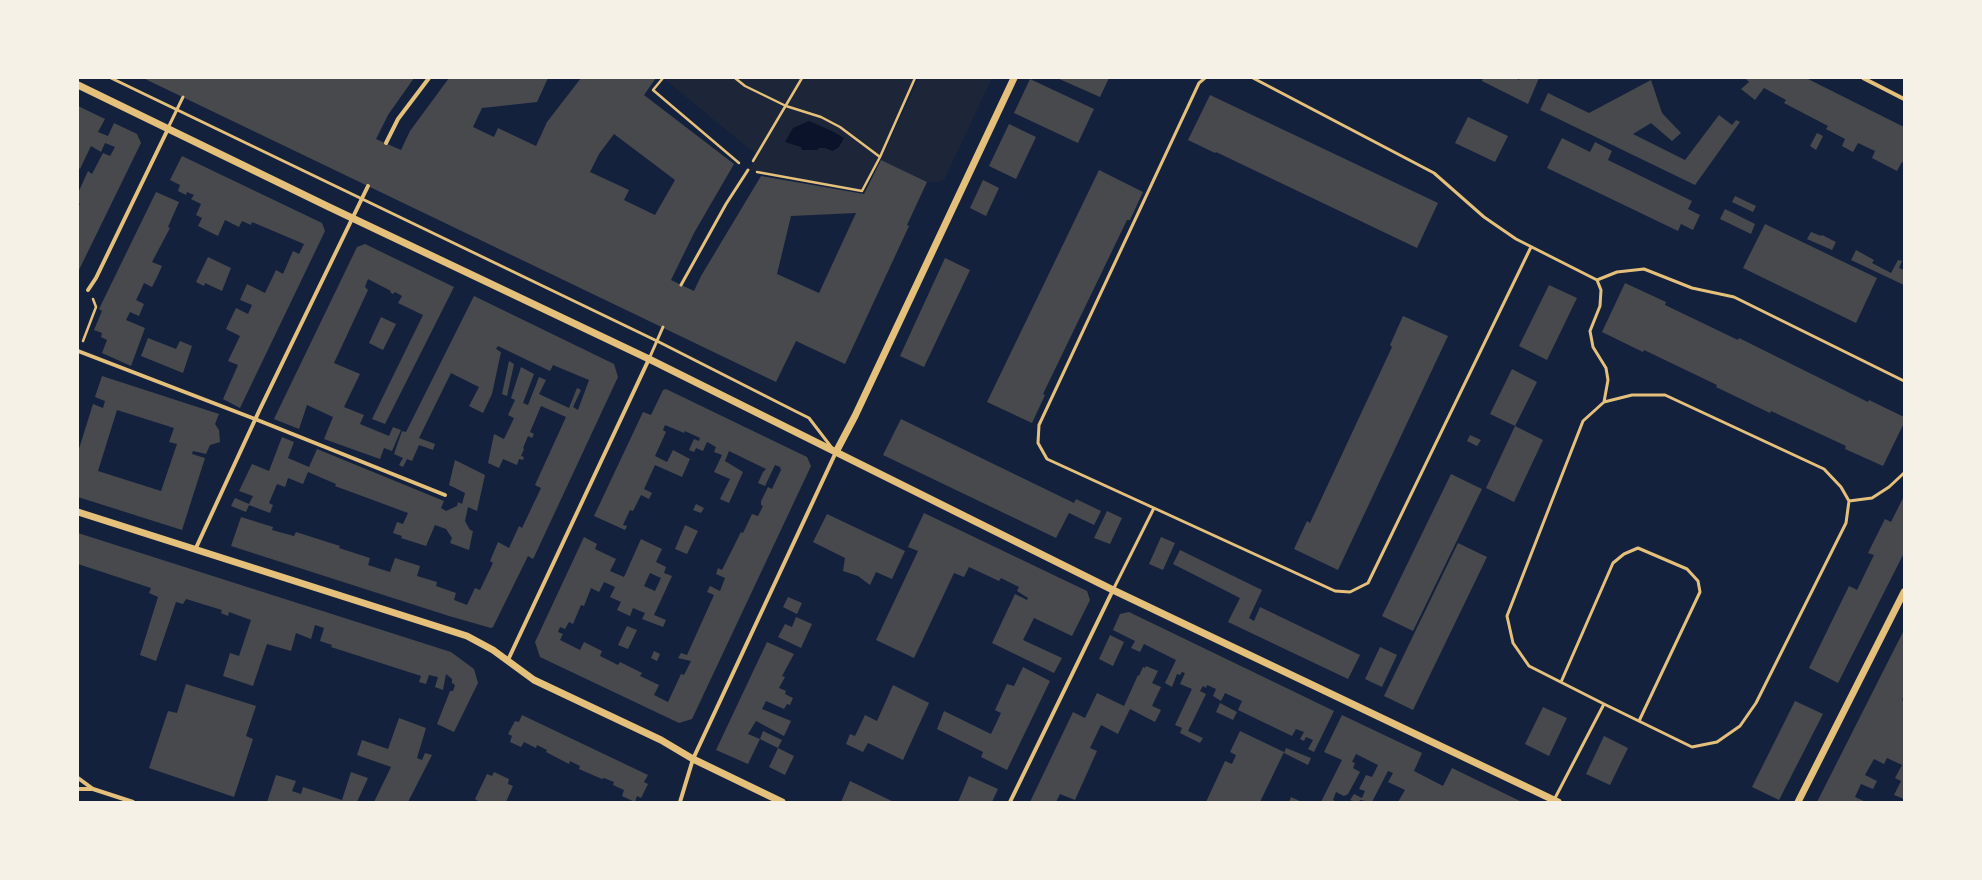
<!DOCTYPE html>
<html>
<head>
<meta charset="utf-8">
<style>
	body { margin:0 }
	#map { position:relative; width:1982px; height:880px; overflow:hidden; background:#14213d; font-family:"Fira Sans Condensed",sans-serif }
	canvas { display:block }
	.frame { position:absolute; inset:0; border:79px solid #f6f1e7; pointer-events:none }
</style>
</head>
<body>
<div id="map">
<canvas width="1982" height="880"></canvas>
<div class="frame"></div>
</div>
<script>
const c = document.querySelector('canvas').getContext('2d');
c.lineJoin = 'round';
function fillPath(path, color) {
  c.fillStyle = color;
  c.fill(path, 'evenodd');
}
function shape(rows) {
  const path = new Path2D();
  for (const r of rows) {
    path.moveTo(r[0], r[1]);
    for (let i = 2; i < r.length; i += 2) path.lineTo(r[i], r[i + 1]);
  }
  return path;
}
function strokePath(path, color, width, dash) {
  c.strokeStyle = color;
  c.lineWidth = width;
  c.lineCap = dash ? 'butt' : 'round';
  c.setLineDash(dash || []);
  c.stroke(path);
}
fillPath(shape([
	[663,78,915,78,880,157,862,191,748,170,757,155],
	[919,78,992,78,944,180,938,182,927,182,881,160]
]), '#1d2539');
fillPath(shape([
	[809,121,832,131,844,138,839,147,833,151,825,148,819,148,817,150,802,150,801,147,785,142,793,128]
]), '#0b132b');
fillPath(shape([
	[143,78,414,78,388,115,376,139,401,150,410,131,449,78,548,78,537,102,482,108,473,127,494,137,498,128,536,146,547,122,581,78,656,78,644,95,734,164,694,233,671,280,694,291,701,276,761,176,864,194,881,160,927,182,907,225,909,226,845,364,796,341,776,382],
	[614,134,675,180,655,215,624,200,629,190,590,172,599,154],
	[856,213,819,293,777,274,791,216],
	[1057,78,1109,78,1100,97],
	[1483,78,1515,78,1519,80,1520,78,1539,78,1528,104,1482,81],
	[1745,78,1806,78,1904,127,1904,163,1902,162,1897,171,1872,158,1875,151,1858,143,1853,152,1842,146,1845,139,1826,129,1828,126,1784,103,1786,100,1764,88,1755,100,1741,89,1749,82],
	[1030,79,1094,109,1078,143,1014,113],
	[1651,80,1662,113,1681,133,1672,141,1651,123,1633,134,1685,160,1719,115,1732,125,1736,120,1740,122,1695,185,1540,110,1548,93,1589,113],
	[1210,95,1438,203,1417,248,1216,152,1215,153,1188,140],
	[78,106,105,119,98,132,108,136,114,123,137,134,141,143,78,272,78,207,80,204,78,203,78,193,88,171,92,174,103,153,110,156,115,147,105,143,101,152,91,146,80,169,78,167],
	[1468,117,1508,136,1495,162,1455,143],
	[1009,124,1036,137,1016,179,989,166],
	[1817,133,1823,136,1816,150,1810,146],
	[1562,138,1590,152,1595,142,1612,151,1608,160,1692,201,1688,209,1700,215,1693,230,1681,224,1678,231,1547,168],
	[182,156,322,223,325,231,240,408,223,399,238,365,228,361,240,336,226,329,236,308,248,314,252,305,240,300,247,284,265,293,276,270,283,274,293,251,299,254,304,244,252,222,251,225,242,221,239,227,225,220,218,236,198,226,202,218,196,215,201,204,191,199,194,195,187,192,186,195,178,191,180,185,170,180],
	[1099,170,1143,192,1130,220,1127,220,1043,394,1045,395,1032,423,987,402],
	[983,180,999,188,986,216,970,208],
	[156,192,179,202,168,227,170,228,152,262,162,266,158,275,152,287,144,283,140,292,136,300,144,304,139,316,130,312,126,320,145,328,131,366,102,353,107,340,101,337,102,333,94,330,102,311,99,309],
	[1735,196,1756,206,1753,212,1732,202],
	[1725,209,1755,224,1751,234,1720,219],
	[1765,224,1877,278,1856,323,1743,268],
	[1811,232,1821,236,1822,235,1836,242,1832,250,1807,239],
	[365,244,454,287,385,424,372,419,423,315,398,303,402,296,395,292,393,294,390,292,391,291,368,279,365,287,368,290,334,363,360,374,344,407,364,415,360,424,389,436,393,427,401,430,392,451,384,448,380,459,324,439,333,417,307,405,299,429,274,419,357,247],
	[1856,250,1874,260,1872,263,1891,273,1898,260,1902,261,1899,268,1904,270,1904,285,1851,260],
	[208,257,231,268,222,291,205,283,204,286,196,282],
	[945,258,970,270,924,367,900,356],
	[1625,283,1666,302,1665,305,1738,340,1739,338,1868,402,1869,400,1904,417,1904,423,1883,466,1845,449,1846,446,1771,411,1770,413,1716,387,1717,385,1644,350,1643,352,1602,332],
	[1549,285,1577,298,1547,360,1519,346],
	[474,296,614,364,618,377,535,555,533,559,528,556,493,627,491,628,449,616,231,546,241,517,273,527,272,530,294,536,296,532,340,546,339,548,370,558,368,565,390,572,395,558,420,566,417,576,437,582,436,586,456,593,454,600,467,605,475,588,480,590,493,563,490,561,498,542,509,548,519,526,522,528,541,488,535,485,566,417,541,406,530,432,534,434,532,438,528,436,523,448,524,449,521,456,524,457,523,460,519,459,517,465,503,459,499,468,488,463,494,434,504,439,514,418,508,415,515,400,511,398,521,367,534,374,523,403,528,405,539,377,546,380,539,394,569,408,577,388,581,390,573,407,578,410,589,380,553,365,550,371,498,346,496,349,501,352,492,394,483,413,469,406,479,387,451,373,419,438,435,444,433,450,419,445,412,461,407,459,403,467,399,465,403,458,394,454,402,431,406,432],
	[1403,316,1448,336,1338,570,1294,549,1307,521,1310,523,1392,347,1390,345],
	[381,317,396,324,383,350,369,343],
	[148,338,176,349,180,341,192,346,183,373,141,356],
	[509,361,514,364,507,396,502,394],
	[1512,369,1537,382,1515,426,1490,414],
	[102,376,219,414,215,424,219,430,220,442,210,445,206,454,193,451,192,454,205,458,182,530,78,497,78,452,93,404,103,408,105,401,95,397],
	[117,410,174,428,169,442,177,444,161,491,98,471],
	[666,389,807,457,811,466,692,719,679,723,540,657,535,642,584,537,597,544,595,549,616,559,610,571,624,577,641,539,662,549,656,562,666,567,664,573,672,576,654,615,666,620,663,627,642,619,645,613,633,608,630,616,617,610,621,602,610,597,615,587,604,582,599,592,591,588,584,606,581,605,573,624,569,622,565,629,560,627,558,632,563,634,560,640,580,650,584,642,602,651,600,656,618,665,620,662,642,673,640,676,659,685,654,695,668,702,681,674,684,675,691,661,678,658,681,653,687,655,714,595,707,592,710,586,720,591,725,578,716,574,718,568,722,570,741,532,743,533,752,514,758,516,763,506,761,505,761,501,768,487,772,489,781,470,780,467,775,465,765,486,758,483,763,472,766,469,729,451,725,461,743,472,729,503,720,499,730,479,714,472,722,455,714,452,716,447,707,442,703,451,696,448,694,452,689,450,694,439,699,441,700,438,685,431,684,433,665,425,663,430,666,432,655,456,667,462,673,450,690,459,682,477,655,465,644,489,652,493,649,499,641,495,633,511,630,510,623,525,627,526,625,530,594,516,643,412,651,415,663,390],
	[650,573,661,578,655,591,644,586],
	[901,419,1074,503,1076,499,1101,511,1094,525,1069,513,1056,538,883,455],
	[1515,426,1543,440,1514,502,1486,488],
	[1470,435,1481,440,1477,446,1467,441],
	[282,437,294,442,288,458,309,467,317,449,444,501,441,508,446,511,457,506,458,502,462,504,465,493,449,485,455,460,485,475,477,511,468,507,465,521,470,530,473,531,469,550,450,543,452,538,446,529,435,525,426,546,401,538,402,536,393,533,397,522,403,524,408,513,335,486,336,484,308,472,303,484,288,478,285,487,277,484,269,503,273,505,270,513,249,505,246,512,231,506,235,498,249,504,253,496,239,491,252,464,269,471],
	[1451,474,1482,489,1413,631,1382,616],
	[1904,496,1904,553,1838,683,1809,668,1849,586,1857,590,1874,555,1868,553,1885,519,1891,522],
	[696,504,704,508,701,513,693,510],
	[1107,511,1122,518,1110,544,1094,538],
	[924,513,1087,591,1090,600,1072,636,1034,618,1023,640,1062,658,1054,673,992,643,1015,594,1027,600,1028,598,1017,591,1019,587,1001,578,999,581,969,567,964,577,954,573,914,658,876,640,918,551,908,547],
	[827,514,905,551,892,579,876,572,870,585,858,576,843,571,845,558,813,542],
	[685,525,698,531,687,554,675,549],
	[78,533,451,652,474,669,478,683,454,732,437,724,450,691,453,691,455,685,452,683,452,679,446,674,443,690,435,687,438,677,429,675,426,684,419,682,421,676,331,647,332,645,320,641,324,628,315,625,311,639,296,633,291,651,267,644,253,686,223,676,230,653,239,656,251,620,229,612,228,616,221,613,222,610,186,599,183,604,176,602,156,661,140,655,158,597,149,593,151,588,78,564],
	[1161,537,1175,543,1163,570,1149,564],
	[1458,543,1487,557,1413,710,1384,696],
	[1180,550,1262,590,1249,618,1254,621,1260,607,1360,655,1348,679,1228,622,1240,598,1173,564],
	[788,597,802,603,797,614,783,607],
	[1129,612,1334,711,1314,752,1308,749,1313,740,1306,737,1304,741,1300,739,1304,732,1296,729,1292,736,1238,710,1242,701,1225,693,1221,701,1213,696,1216,689,1207,685,1206,688,1203,686,1200,691,1206,694,1188,731,1203,738,1200,743,1180,733,1182,728,1175,725,1192,689,1180,684,1185,673,1182,672,1180,675,1177,674,1172,687,1165,683,1176,660,1144,644,1140,652,1131,648,1135,641,1113,630,1120,614],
	[796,617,812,624,801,648,778,637,785,624,792,627],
	[627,626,637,630,628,649,618,645],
	[1904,630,1904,695,1902,700,1904,701,1904,799,1894,795,1901,781,1895,778,1902,765,1887,758,1884,764,1874,759,1865,775,1877,781,1873,789,1861,784,1855,797,1866,802,1817,802],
	[1110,635,1124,642,1113,666,1099,659],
	[767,642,794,654,782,676,785,677,779,688,786,691,785,694,793,698,790,705,787,704,784,709,766,701,762,709,791,721,784,736,756,721,748,734,760,739,763,731,782,740,778,748,760,739,748,764,716,750],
	[1380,647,1397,655,1382,687,1365,679],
	[654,651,660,654,657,661,651,658],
	[1146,666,1158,671,1152,683,1161,687,1152,706,1161,710,1155,722,1130,709,1118,734,1101,725,1090,748,1097,751,1075,800,1060,794,1056,802,1030,802,1073,712,1085,718,1097,693,1124,706,1138,675,1139,676,1143,667,1145,668],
	[1023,667,1050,681,1007,770,981,757,983,752,937,729,944,711,991,734,1001,713,995,710,1007,684,1014,686],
	[186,684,256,706,246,736,253,739,234,797,149,768,168,711,177,713],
	[893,685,929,703,903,760,868,743,863,752,846,744,850,734,855,736,865,715,877,721],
	[1795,701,1823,714,1779,800,1752,787],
	[1220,703,1237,712,1233,720,1216,712],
	[1543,707,1567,718,1549,756,1525,744],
	[522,715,648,775,644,782,648,784,641,798,637,796,635,802,622,796,624,790,613,785,614,782,604,778,602,779,579,769,580,766,570,761,569,764,546,752,547,750,537,745,536,748,524,742,521,747,510,742,512,736,508,734,515,721,519,722],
	[1342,715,1422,753,1414,771,1443,786,1452,768,1522,802,1398,802,1405,790,1388,782,1393,773,1388,771,1372,802,1360,800,1359,802,1355,802,1350,800,1354,794,1362,798,1365,791,1359,789,1366,775,1372,777,1378,765,1356,754,1352,762,1355,763,1353,768,1360,772,1348,794,1344,796,1336,792,1333,800,1337,802,1321,802,1342,760,1324,752],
	[399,718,426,728,417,758,422,760,425,753,432,755,408,802,374,802,391,767,357,755,362,740,388,749],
	[1240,731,1284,752,1260,802,1206,802,1225,761,1232,764,1236,755,1230,752],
	[1604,736,1628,748,1610,785,1586,774],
	[778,748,794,756,785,775,769,767],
	[1286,748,1311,758,1308,765,1284,753],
	[351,772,368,778,357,802,267,802,276,775,296,781,292,791,301,794,303,787,342,800],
	[494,772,509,779,508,784,513,786,506,802,479,802,475,799,487,774,492,776],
	[969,776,998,789,992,802,958,802],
	[850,781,894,802,841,802],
	[1291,797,1302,802,1289,802]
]), '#48494c');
strokePath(shape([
	[663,78,653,90,739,163],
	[735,78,745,86,786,106,821,117,840,127,880,157],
	[753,161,802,78],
	[757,172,862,191,880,157,915,78],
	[83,341,96,307,93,299]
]), '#e5c07b', 2.5);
strokePath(shape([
	[111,78,657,341,795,411,809,418,832,448],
	[1205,78,1199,83,1039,425,1038,443,1047,459,1335,591,1350,592,1368,583,1531,247],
	[1253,78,1434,173,1484,217,1516,239,1597,280,1601,290,1600,306,1590,331,1593,347,1606,368,1608,380,1604,402],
	[168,128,183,97],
	[1597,280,1617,272,1644,269,1692,288,1734,297,1904,381],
	[681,285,726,204,748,170],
	[649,359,663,327],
	[1849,501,1872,498,1889,487,1904,473],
	[1113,590,1154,508],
	[1561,682,1613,563,1624,554,1638,548,1687,569,1698,581,1700,592,1639,721],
	[1554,800,1604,704,1692,747,1717,742,1740,726,1756,703,1846,523,1849,501,1841,487,1824,469,1665,395,1632,395,1604,402,1583,421,1507,616,1513,643,1529,666,1604,704]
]), '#e5c07b', 3);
strokePath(shape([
	[1863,78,1904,99],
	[386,143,398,119,429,78],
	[88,290,96,278,168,129],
	[78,351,255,419,445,495],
	[195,550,260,409,368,186],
	[508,660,649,359],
	[78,778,93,789,133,802],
	[78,789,92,789],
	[680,802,693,759,836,452],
	[1010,802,1113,590]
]), '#e5c07b', 4);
strokePath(shape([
	[78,85,329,207,649,359,1113,590,1558,802],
	[836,452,855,416,1014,78],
	[78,512,467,636,493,650,534,680,661,740,693,759,782,802],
	[1798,802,1904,592]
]), '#e5c07b', 7);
</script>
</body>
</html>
